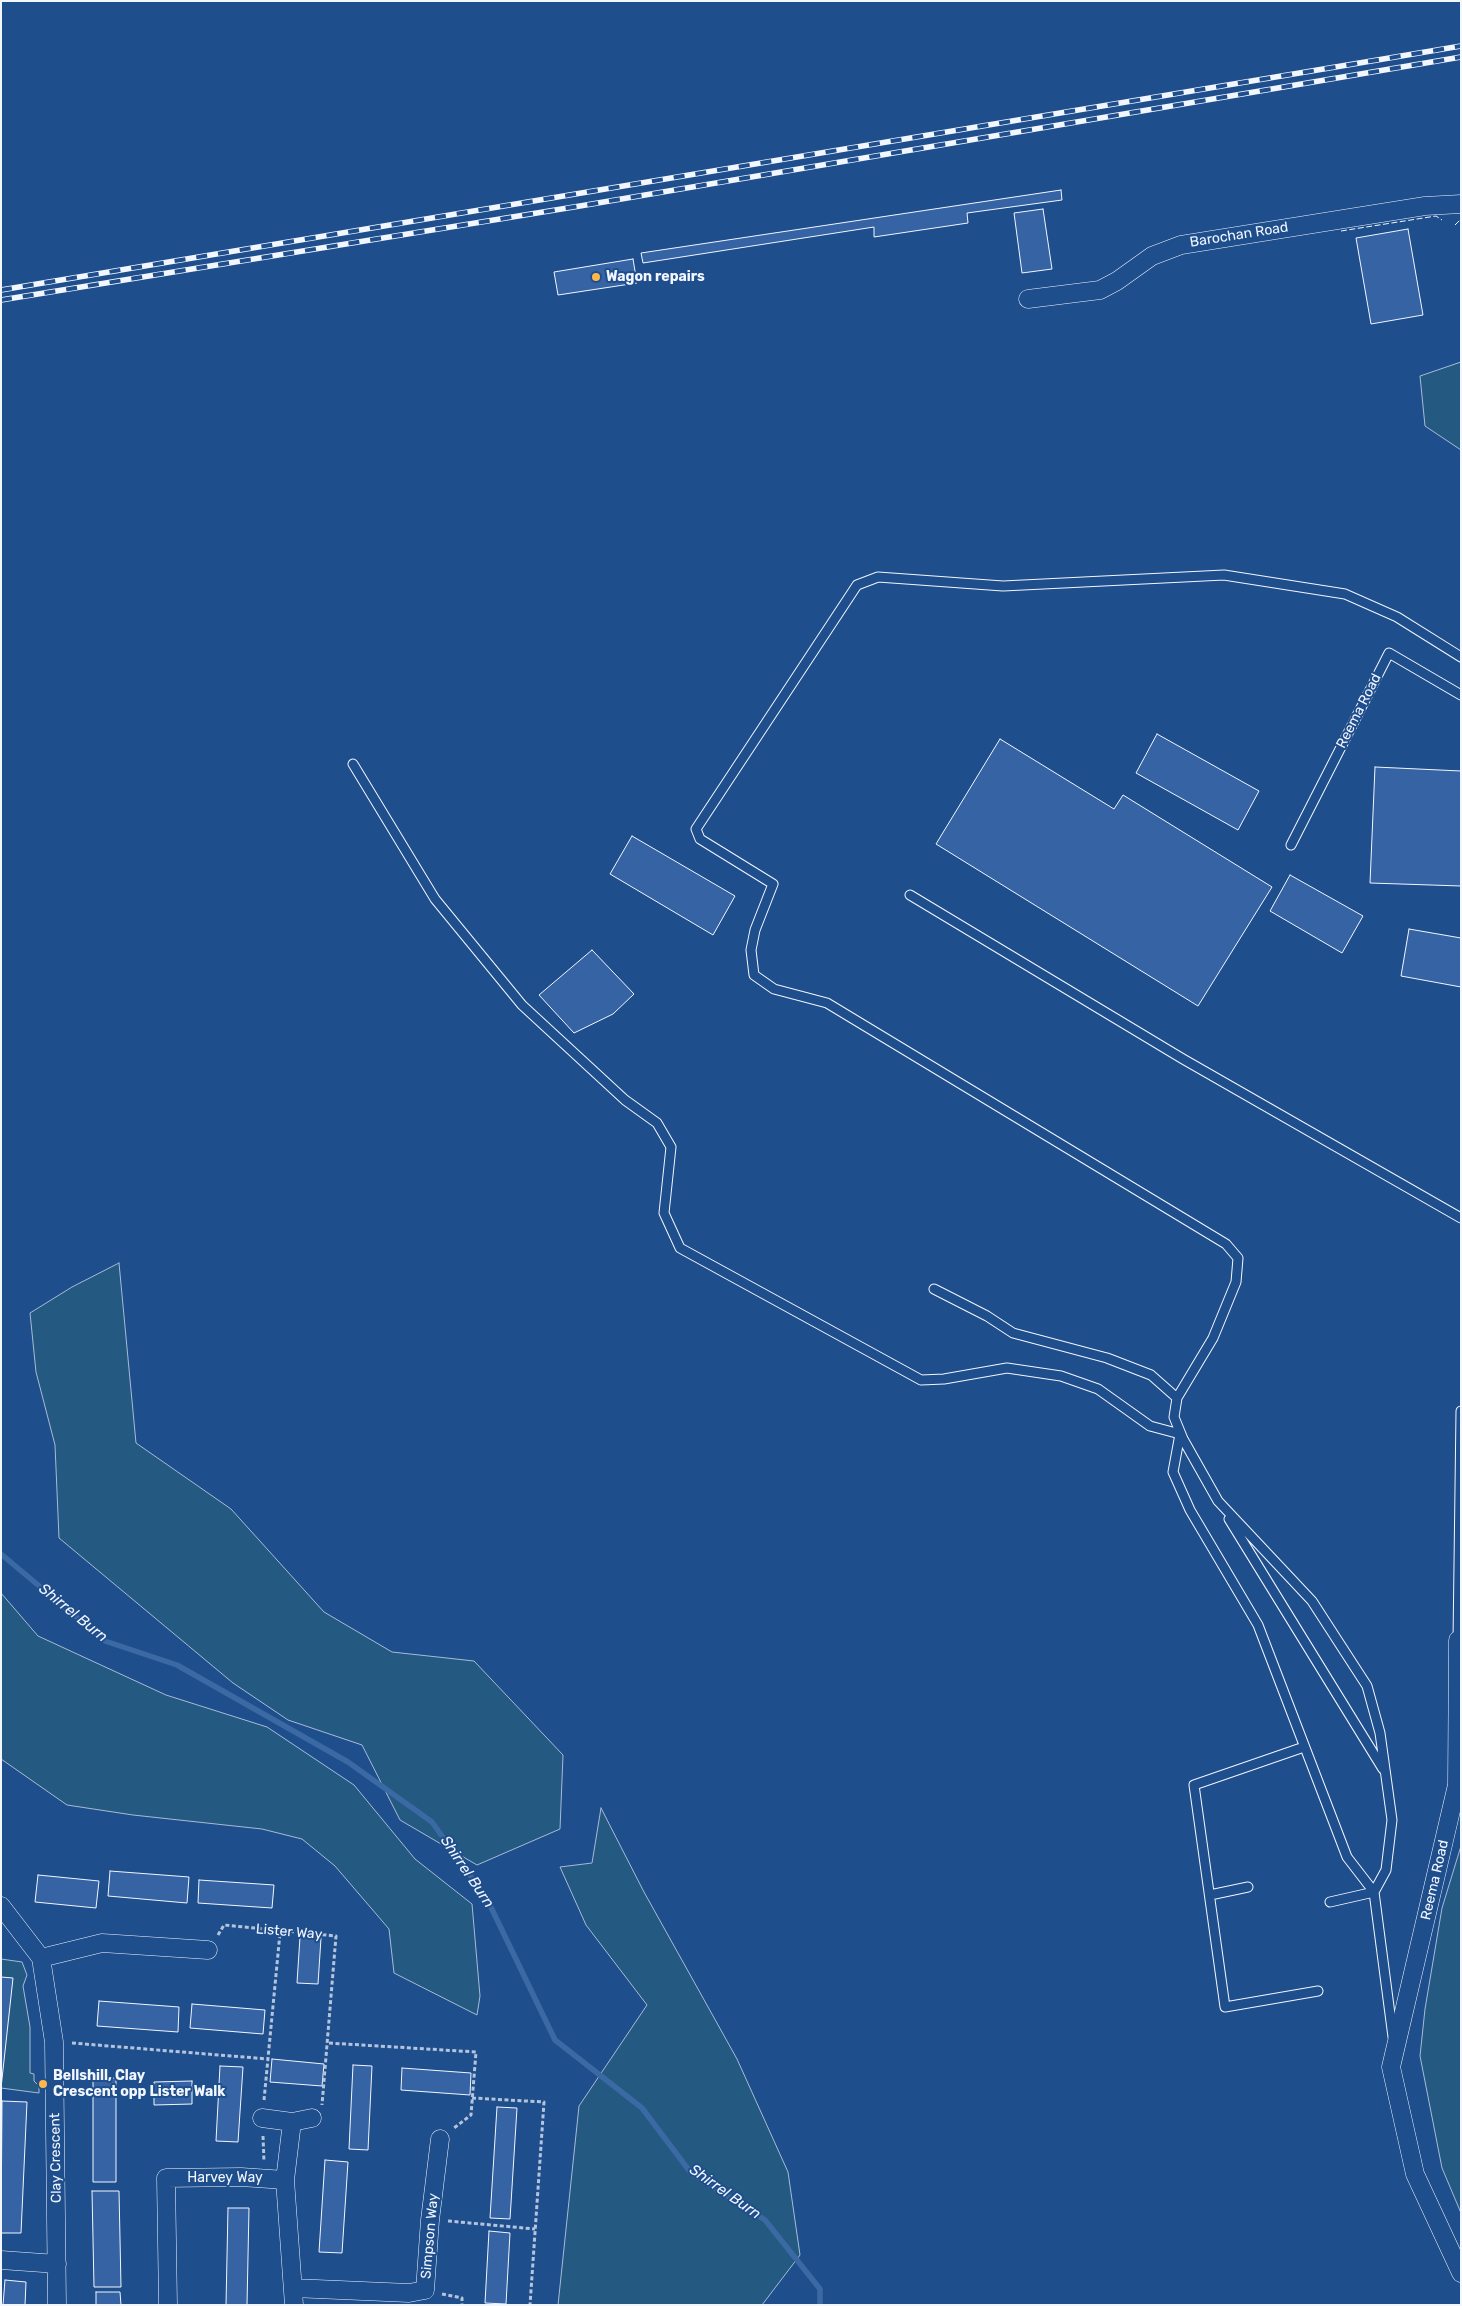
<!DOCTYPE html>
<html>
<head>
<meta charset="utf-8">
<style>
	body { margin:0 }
	#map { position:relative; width:1462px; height:2306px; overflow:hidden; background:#1f4e8c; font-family:Rubik,sans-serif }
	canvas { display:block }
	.frame { position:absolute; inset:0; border:2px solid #f2f6ff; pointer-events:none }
</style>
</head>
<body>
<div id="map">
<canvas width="1462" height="2306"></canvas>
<div class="frame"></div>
</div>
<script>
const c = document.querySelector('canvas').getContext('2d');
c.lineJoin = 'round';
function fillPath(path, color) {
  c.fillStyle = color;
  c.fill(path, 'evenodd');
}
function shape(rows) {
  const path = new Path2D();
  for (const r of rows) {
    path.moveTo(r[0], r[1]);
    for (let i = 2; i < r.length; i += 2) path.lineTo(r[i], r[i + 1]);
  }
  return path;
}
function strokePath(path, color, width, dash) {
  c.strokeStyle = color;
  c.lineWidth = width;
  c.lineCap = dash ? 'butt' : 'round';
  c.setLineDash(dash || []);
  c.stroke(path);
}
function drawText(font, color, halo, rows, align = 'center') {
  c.font = font + ' Rubik,sans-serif';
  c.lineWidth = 4;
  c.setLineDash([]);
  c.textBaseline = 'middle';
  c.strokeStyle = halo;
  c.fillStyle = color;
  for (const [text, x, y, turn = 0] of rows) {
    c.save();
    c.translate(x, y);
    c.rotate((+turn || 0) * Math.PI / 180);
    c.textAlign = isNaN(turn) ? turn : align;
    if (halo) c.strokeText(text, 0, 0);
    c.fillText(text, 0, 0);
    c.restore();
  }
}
const green = shape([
	[1461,362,1461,450,1425,426,1420,376,1461,362],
	[119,1263,136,1443,231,1509,324,1612,392,1652,474,1661,563,1755,560,1829,477,1865,400,1820,362,1745,288,1720,233,1683,59,1538,55,1445,36,1372,30,1313,72,1287,119,1263],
	[1,1593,38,1636,166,1695,267,1727,354,1785,415,1859,472,1904,480,1996,477,2015,394,1973,389,1929,335,1866,302,1839,262,1829,133,1815,67,1805,1,1759,1,1593],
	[601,1808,644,1892,737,2059,788,2172,800,2255,762,2305,558,2305,579,2106,647,2005,586,1925,560,1867,592,1863,601,1808],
	[1461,1846,1461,2213,1442,2168,1420,2056,1425,2009,1442,1908,1461,1846],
	[1,1959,22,1962,27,1975,23,1986,30,2027,30,2073,34,2074,34,2081,39,2086,39,2093,1,2088,1,1959]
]);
fillPath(green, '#245a82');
strokePath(green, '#a8bbd7', 1);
strokePath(shape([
	[1,1554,105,1641,177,1665,348,1762,432,1822,487,1899,555,2040,642,2108,691,2173,765,2220,820,2289,820,2305]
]), '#3b69a3', 5.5);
const building = shape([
	[1061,190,1062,200,967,213,968,223,874,237,874,227,643,263,641,253,1061,190],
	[1043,209,1052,269,1022,273,1014,213,1043,209],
	[1408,229,1423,315,1371,324,1356,238,1408,229],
	[633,259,637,283,558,295,554,272,633,259],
	[1157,734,1259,791,1238,830,1136,773,1157,734],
	[1000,739,1114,809,1123,795,1272,887,1198,1006,936,844,1000,739],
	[1375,767,1461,771,1461,886,1370,883,1375,767],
	[632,836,735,896,713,935,610,874,632,836],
	[1290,875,1363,916,1342,953,1270,911,1290,875],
	[1409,929,1461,938,1461,987,1401,976,1409,929],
	[592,950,634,994,613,1014,574,1033,539,995,592,950],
	[110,1871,189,1877,187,1903,108,1896,110,1871],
	[38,1875,99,1881,96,1908,35,1902,38,1875],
	[199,1880,274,1885,272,1908,198,1903,199,1880],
	[300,1937,321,1938,318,1984,297,1983,300,1937],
	[1,1977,13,1978,1,2088,1,1977],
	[99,2001,179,2007,178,2032,97,2026,99,2001],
	[192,2004,265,2010,263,2034,190,2028,192,2004],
	[272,2059,324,2064,322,2086,270,2082,272,2059],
	[353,2065,372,2066,368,2150,349,2149,353,2065],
	[220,2066,243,2067,238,2142,216,2141,220,2066],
	[402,2068,471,2073,470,2095,401,2090,402,2068],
	[93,2078,116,2078,116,2182,93,2182,93,2078],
	[192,2081,192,2104,154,2105,154,2082,192,2081],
	[2,2101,27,2102,21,2233,1,2233,2,2101],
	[497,2107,517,2108,510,2219,490,2218,497,2107],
	[325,2160,348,2162,342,2253,319,2252,325,2160],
	[92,2191,119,2191,121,2287,94,2287,92,2191],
	[228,2208,249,2208,247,2305,226,2305,228,2208],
	[489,2231,510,2233,506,2304,485,2303,489,2231],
	[5,2280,26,2282,25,2305,3,2305,5,2280],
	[96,2292,120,2292,121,2305,96,2305,96,2292]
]);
fillPath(building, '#3563a3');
strokePath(building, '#f2f6ff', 1);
const service = shape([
	[353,764,435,899,522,1005,625,1100,657,1123,671,1147,664,1213,680,1248,921,1380,944,1379,1007,1368,1061,1376,1098,1389,1150,1426,1180,1434],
	[1291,845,1389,653,1461,695],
	[910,895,1183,1059,1461,1218],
	[934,1289,987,1316,1013,1333,1107,1358,1151,1375,1177,1398],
	[1180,1434,1173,1472,1190,1510,1258,1625,1347,1857,1374,1892,1393,2037],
	[1229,1519,1383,1769],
	[1458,1640,1461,1411],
	[1304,1747,1194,1785,1225,2007,1318,1991],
	[1374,1892,1386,1870,1392,1820,1380,1733,1367,1686,1312,1601,1218,1501,1183,1439,1174,1417,1177,1398,1213,1338,1236,1282,1238,1258,1226,1244,827,1003,774,989,754,975,751,950,755,930,773,884,700,839,696,829,857,585,878,577,1003,586,1224,575,1345,594,1397,617,1461,657],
	[1210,1895,1248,1887],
	[1330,1902,1374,1892]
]);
const minor = shape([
	[1028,299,1100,290,1117,281,1152,256,1181,245,1425,206,1461,204],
	[1458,1640,1457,1785,1391,2067,1415,2174,1461,2273],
	[1,1906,41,1958,54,2042,57,2305],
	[41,1958,102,1943,208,1950],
	[262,2118,292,2122,312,2118],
	[285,2180,292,2122],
	[1,2260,57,2264],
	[293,2288,409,2293,425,2290,430,2220,440,2139],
	[168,2305,166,2178,241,2177,285,2180,294,2305]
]);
strokePath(service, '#f2f6ff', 11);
strokePath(minor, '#f2f6ff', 19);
strokePath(shape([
	[218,1935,224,1925,336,1936,322,2105],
	[72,2043,268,2059],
	[329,2043,476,2052,471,2115,454,2128],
	[472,2098,544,2102,530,2305],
	[264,2100,280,1933],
	[263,2136,264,2162],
	[448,2221,535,2229],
	[442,2294,462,2298,462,2305]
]), '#b3c4dc', 3, [4, 2.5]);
strokePath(service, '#1f4e8c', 9);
strokePath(minor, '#1f4e8c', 18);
const rail = shape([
	[1,290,1461,46],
	[1,300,580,206,1461,57]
]);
strokePath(rail, '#f2f6ff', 5.5);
strokePath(rail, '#1f4e8c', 4, [11]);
strokePath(shape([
	[1455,225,1461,219],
	[1341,231,1436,216,1442,220]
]), '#f2f6ff', 1, [6, 2.5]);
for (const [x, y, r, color] of [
	[596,277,5,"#ffb74d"],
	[43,2084,5,"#ffb74d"]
]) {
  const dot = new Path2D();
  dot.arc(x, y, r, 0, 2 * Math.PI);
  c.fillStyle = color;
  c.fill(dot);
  strokePath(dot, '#1f4e8c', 2);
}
drawText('14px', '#f2f6ff', '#1f4e8c', [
	["Barochan Road",1239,235,-9],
	["Reema Road",1359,711,-63],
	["Reema Road",1435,1880,-77],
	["Lister Way",289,1932,5],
	["Clay Crescent",56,2158,-91],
	["Harvey Way",225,2178],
	["Simpson Way",430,2236,-85]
]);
drawText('bold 14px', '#f2f6ff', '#1f4e8c', [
	["Wagon repairs",606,277],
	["Bellshill, Clay",53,2076],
	["Crescent opp Lister Walk",53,2092]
], 'left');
drawText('italic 15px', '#f2f6ff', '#1f4e8c', [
	["Shirrel Burn",73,1613,39],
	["Shirrel Burn",467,1872,56],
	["Shirrel Burn",725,2192,35]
]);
</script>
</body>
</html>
